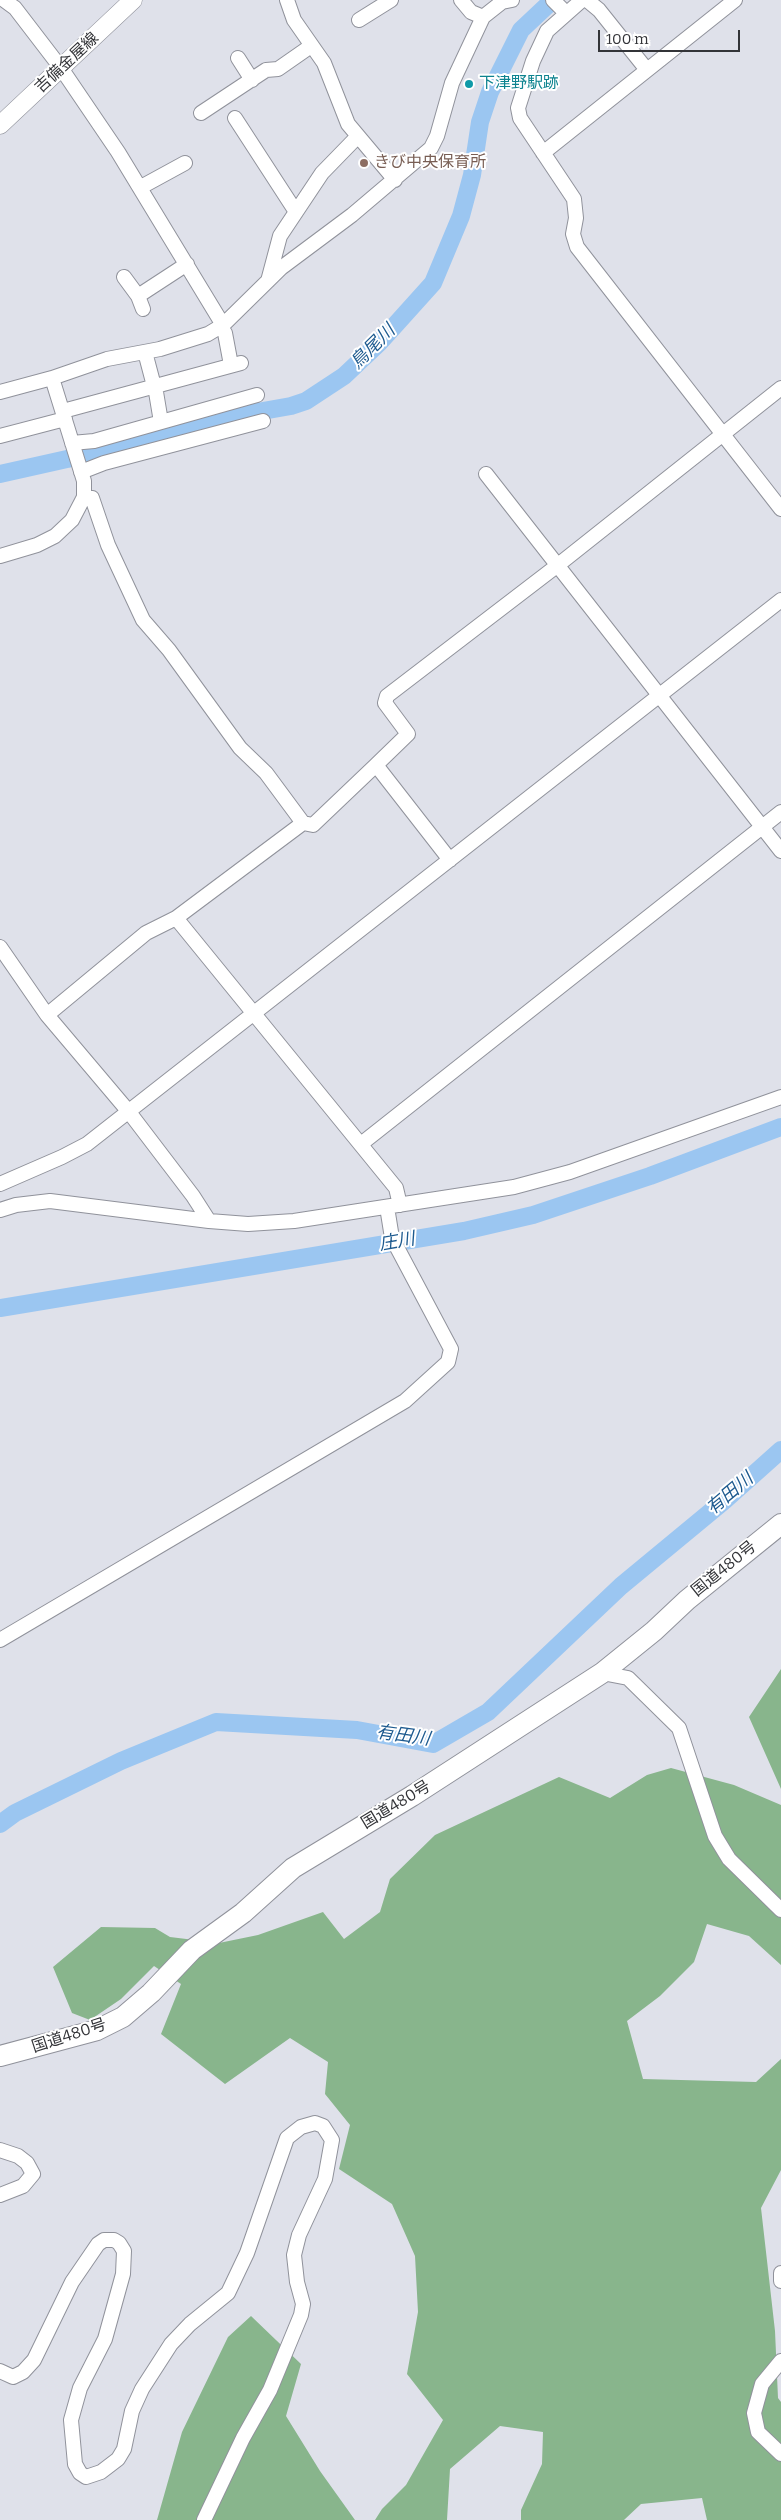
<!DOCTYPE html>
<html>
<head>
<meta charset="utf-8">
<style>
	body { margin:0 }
	#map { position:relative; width:781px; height:2520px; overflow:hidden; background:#dfe1ea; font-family:Bitter,serif }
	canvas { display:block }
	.scale { position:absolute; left:598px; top:30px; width:142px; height:22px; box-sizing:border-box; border:2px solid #333438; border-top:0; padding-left:6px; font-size:15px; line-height:18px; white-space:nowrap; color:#333438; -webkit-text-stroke:4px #fff; paint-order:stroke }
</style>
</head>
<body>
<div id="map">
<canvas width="781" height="2520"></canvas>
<div class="scale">100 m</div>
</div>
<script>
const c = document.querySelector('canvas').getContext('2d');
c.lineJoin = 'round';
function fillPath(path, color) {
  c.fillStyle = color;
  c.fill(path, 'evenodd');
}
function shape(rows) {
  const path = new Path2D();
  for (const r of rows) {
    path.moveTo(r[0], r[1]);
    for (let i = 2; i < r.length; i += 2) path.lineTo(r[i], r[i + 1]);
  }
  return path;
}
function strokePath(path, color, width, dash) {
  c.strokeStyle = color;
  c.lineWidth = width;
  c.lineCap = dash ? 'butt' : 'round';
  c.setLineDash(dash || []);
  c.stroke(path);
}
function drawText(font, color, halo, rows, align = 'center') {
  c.font = font + ' Bitter,"Noto Sans JP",serif';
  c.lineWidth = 4;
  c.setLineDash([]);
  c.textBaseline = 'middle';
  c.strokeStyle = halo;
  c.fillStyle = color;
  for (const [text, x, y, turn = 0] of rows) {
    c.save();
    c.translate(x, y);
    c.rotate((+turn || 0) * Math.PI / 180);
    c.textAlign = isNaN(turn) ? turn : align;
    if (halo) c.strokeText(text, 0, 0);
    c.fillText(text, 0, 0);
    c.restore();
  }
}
fillPath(shape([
	[781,1669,781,1789,749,1717],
	[671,1768,734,1785,781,1805,781,1965,749,1936,707,1924,694,1962,660,1996,627,2021,643,2079,756,2082,781,2059,781,2170,761,2208,775,2331,778,2398,781,2402,781,2520,707,2520,702,2498,641,2504,624,2520,521,2520,521,2510,542,2464,543,2432,500,2426,450,2469,447,2520,375,2520,382,2509,406,2485,443,2420,407,2374,418,2312,415,2256,392,2204,339,2169,350,2125,325,2094,328,2062,290,2038,225,2084,161,2034,181,1984,154,1966,121,1999,90,2020,72,2013,53,1967,101,1927,155,1928,170,1937,219,1943,258,1935,323,1912,344,1939,380,1912,390,1879,435,1835,559,1777,610,1798,647,1775],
	[251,2316,301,2364,286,2416,320,2471,355,2520,157,2520,182,2432,228,2337]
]), '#88b58c');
strokePath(shape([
	[0,474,67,459,206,421,291,406,306,401,344,376,379,343,433,283,461,216,472,175,480,122,490,92,521,30,553,0],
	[0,1308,464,1231,533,1215,650,1176,781,1127],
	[0,1824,15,1813,121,1761,216,1722,357,1730,433,1744,488,1712,621,1586,725,1500,781,1450]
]), '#9bc6f1', 18);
const minor = shape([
	[4,0,15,8,61,68,118,152,223,325],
	[287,0,294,20,324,63,348,124,395,180],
	[461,0,471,12,483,17],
	[553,0,566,13],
	[582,0,547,31,533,61,518,108,520,118,574,199,576,218,573,234,577,247,781,509],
	[587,0,599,10,647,70],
	[359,20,391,0],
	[238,58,252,80],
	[201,113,266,70,278,69,311,46],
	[235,118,296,212],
	[543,153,735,0],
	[141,187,185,163],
	[124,277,138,296,143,309],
	[268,281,280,236,322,173,358,136],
	[138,296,187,264],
	[220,327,225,333,231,365],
	[145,352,154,386],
	[155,386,161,422],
	[0,392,52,378,107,359,160,349,208,334,223,325,281,268,352,215,431,148,437,136,452,83,483,17,502,2,512,0],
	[63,411,241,363],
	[0,436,65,419],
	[72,443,94,441,257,395],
	[81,472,104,463,263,421],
	[486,474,781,851],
	[84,497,92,498,108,545,143,620,169,650,240,748,266,773,303,823,313,825,376,765,450,860],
	[0,556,37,545,55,536,72,520,84,497,84,481,52,378],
	[376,765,408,734,385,703,387,696,558,565,781,388],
	[176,918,396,1188,400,1205],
	[0,947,47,1015,129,1112,193,1196,209,1221],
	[47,1015,146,933,176,918,303,823],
	[361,1144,781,812],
	[0,1184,62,1157,87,1144,781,600],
	[0,1210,16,1205,50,1201,209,1221,248,1224,294,1221,514,1187,570,1172,781,1097],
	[0,1640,405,1401,448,1362,451,1349,392,1238,387,1207],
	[602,1673,628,1678,679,1728,715,1836,729,1859,781,1910],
	[0,2150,18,2156,27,2163,33,2174,23,2186,0,2195],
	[781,2273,781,2281],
	[781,2361,762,2384,754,2413,758,2432,781,2454],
	[0,2371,13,2377,23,2372,34,2360,72,2282,98,2244,104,2240,114,2240,119,2243,124,2251,123,2274,105,2339,80,2388,71,2420,75,2464,80,2473,86,2477,101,2472,118,2459,124,2449,132,2411,142,2389,171,2344,190,2324,228,2293,247,2253,287,2138,301,2127,315,2123,323,2126,332,2140,325,2179,299,2235,294,2255,297,2282,303,2304,301,2315,270,2390,243,2438,204,2520]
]);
const major = shape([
	[0,125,133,0]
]);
const highway = shape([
	[0,2056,97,2030,123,2017,151,1993,192,1950,243,1913,293,1868,412,1796,602,1673,654,1631,687,1600,781,1524]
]);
strokePath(minor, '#90929b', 16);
strokePath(major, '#90929b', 19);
strokePath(highway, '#90929b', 22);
strokePath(minor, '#fff', 14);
strokePath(major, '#fff', 18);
strokePath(highway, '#fff', 20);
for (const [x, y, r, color] of [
	[469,84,5,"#0f9aa8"],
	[364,163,5,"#8d6e63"]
]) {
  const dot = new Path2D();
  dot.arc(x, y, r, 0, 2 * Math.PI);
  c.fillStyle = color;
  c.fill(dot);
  strokePath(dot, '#fff', 2);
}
drawText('16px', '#333438', '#fff', [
	["吉備金屋線",67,63,-43],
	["国道480号",724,1569,-39],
	["国道480号",396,1805,-31],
	["国道480号",69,2036,-18]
]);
drawText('16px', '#0d838f', '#fff', [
	["下津野駅跡",479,84]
], 'left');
drawText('16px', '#785e54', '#fff', [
	["きび中央保育所",374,163]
], 'left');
drawText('italic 18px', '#1d5a8f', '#fff', [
	["鳥尾川",373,347,-45],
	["庄川",397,1242,-10],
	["有田川",730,1494,-40],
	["有田川",403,1736,8]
]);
</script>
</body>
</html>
